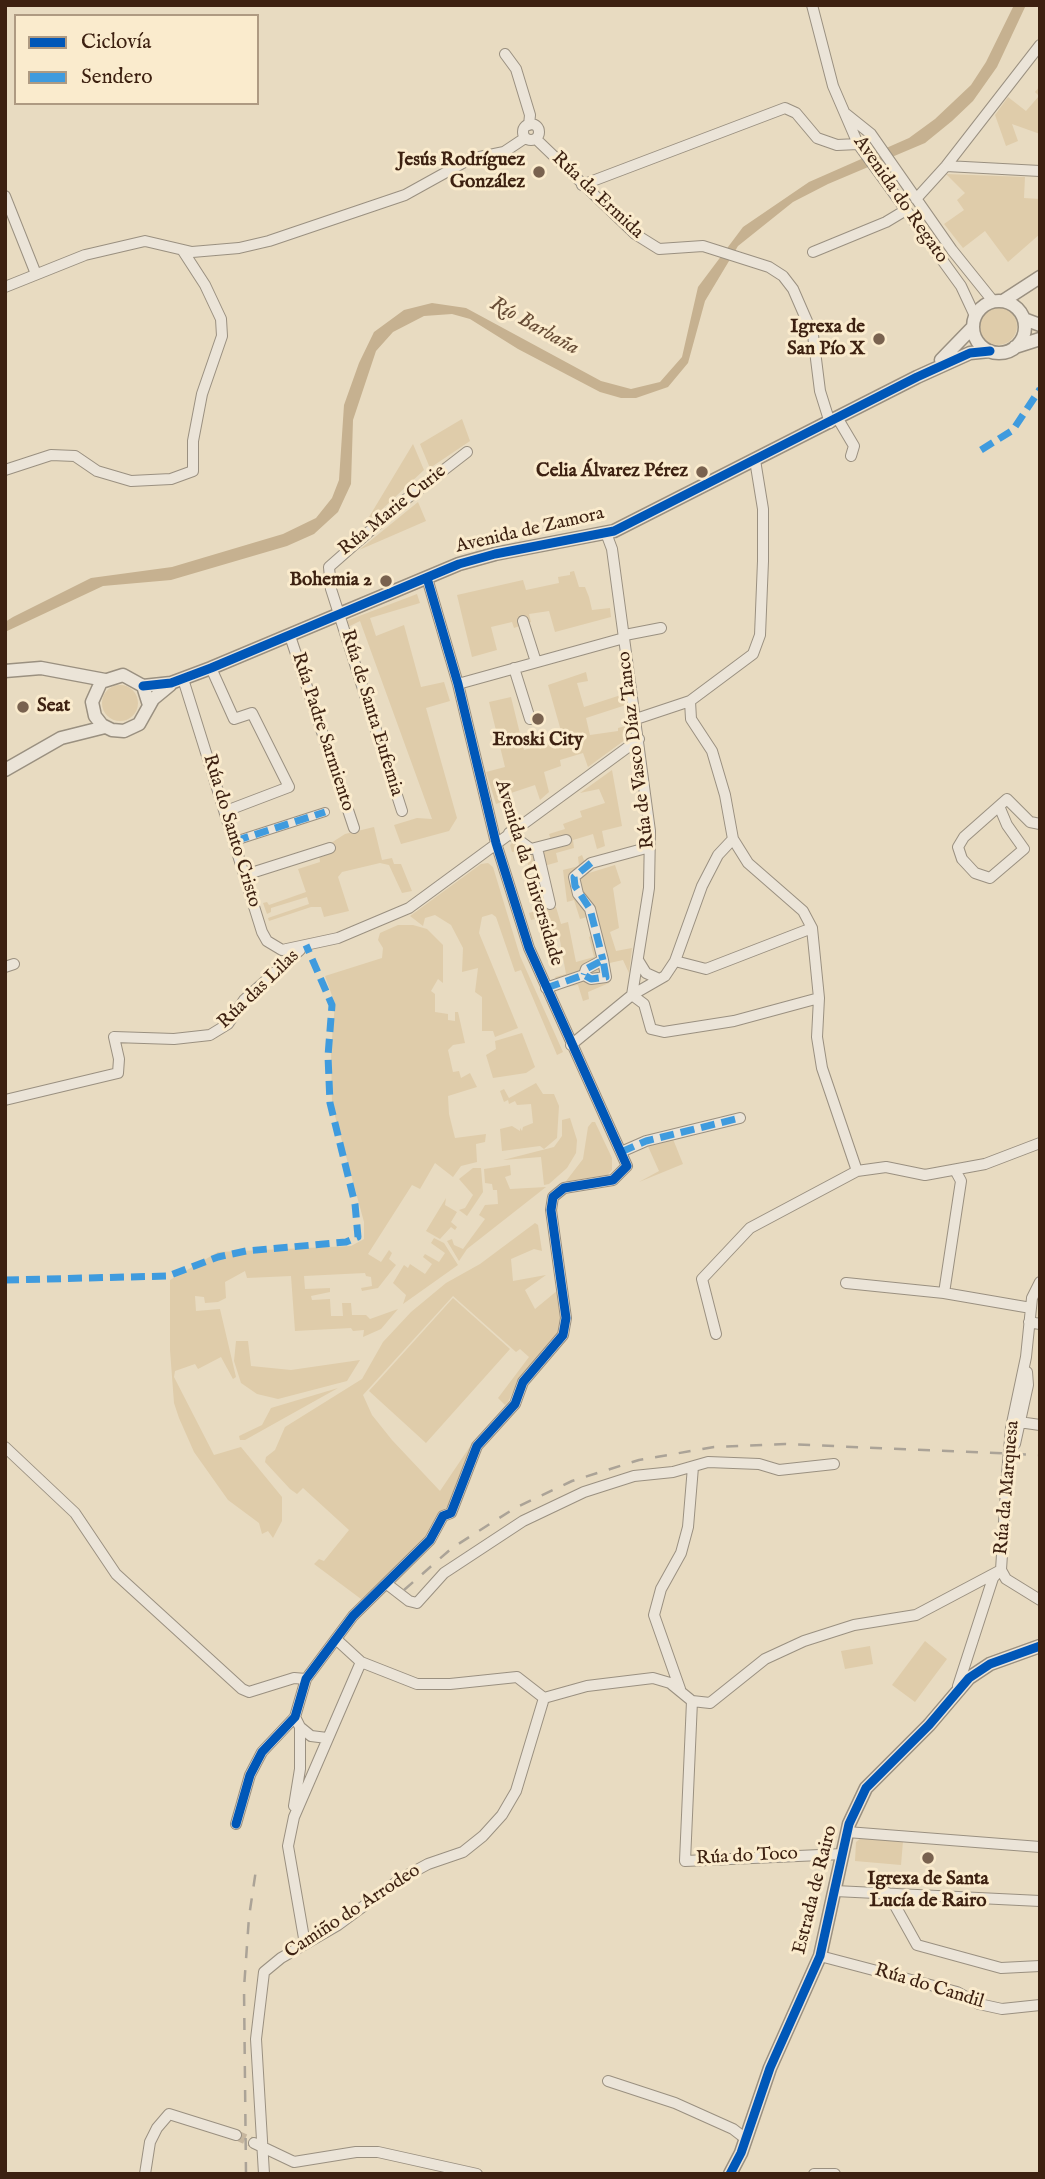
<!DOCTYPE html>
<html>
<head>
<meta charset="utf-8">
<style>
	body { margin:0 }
	#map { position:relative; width:1045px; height:2179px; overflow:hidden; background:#e8dbc1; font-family:"IM FELL English",serif }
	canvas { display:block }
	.frame { position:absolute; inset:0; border:7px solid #3d2111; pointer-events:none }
	.legend { position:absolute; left:14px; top:14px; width:245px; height:91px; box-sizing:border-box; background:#faebcd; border:2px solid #ae9a82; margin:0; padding:9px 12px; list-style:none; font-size:21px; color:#3d2111 }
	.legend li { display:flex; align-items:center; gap:14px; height:35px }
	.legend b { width:35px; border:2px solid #ae9a82 }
</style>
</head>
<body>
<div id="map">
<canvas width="1045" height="2179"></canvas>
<div class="frame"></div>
<ul class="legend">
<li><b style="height:9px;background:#0057b8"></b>Ciclovía</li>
<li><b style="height:9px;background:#3f9bde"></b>Sendero</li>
</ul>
</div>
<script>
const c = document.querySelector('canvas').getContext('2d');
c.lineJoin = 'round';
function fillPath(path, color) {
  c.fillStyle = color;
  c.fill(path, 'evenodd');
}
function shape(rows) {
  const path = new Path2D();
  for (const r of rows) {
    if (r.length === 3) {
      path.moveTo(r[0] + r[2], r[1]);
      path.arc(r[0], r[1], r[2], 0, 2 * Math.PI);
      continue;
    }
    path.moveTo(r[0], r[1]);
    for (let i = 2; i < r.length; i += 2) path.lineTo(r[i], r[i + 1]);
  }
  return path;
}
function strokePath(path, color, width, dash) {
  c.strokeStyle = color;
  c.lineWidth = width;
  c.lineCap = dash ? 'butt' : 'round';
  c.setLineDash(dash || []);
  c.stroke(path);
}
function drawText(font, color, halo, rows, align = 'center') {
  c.font = font + ' "IM FELL English",serif';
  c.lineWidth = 6;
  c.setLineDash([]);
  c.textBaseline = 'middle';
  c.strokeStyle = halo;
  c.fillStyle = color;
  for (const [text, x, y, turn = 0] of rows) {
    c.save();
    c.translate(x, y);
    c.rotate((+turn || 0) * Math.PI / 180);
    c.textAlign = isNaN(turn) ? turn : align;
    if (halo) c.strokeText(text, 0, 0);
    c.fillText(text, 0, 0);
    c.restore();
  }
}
fillPath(shape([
	[1040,86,1040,134,1012,124,1018,141,1006,146,995,115,1008,97,1026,111,1039,96,1035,92],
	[946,174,1025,177,1024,198,1040,199,1040,234,1008,262,985,231,963,248,944,224,964,210,957,200,965,193],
	[998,326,19],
	[462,419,470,441,430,468,420,444],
	[413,444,424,470,363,527],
	[418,502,426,521,359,550],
	[574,571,579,587,585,587,589,597,592,610,610,608,611,617,555,632,549,611,529,614,531,622,514,628,512,622,491,627,497,650,472,657,457,595,523,580,526,590,559,583,558,577,570,575,570,572],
	[417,594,420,603,370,618,376,636,404,625,421,687,444,682,450,701,426,708,457,818,449,831,401,844,394,825,417,818,432,819,360,621,348,627,346,621],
	[586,672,588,681,577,683,584,707,624,694,626,705,586,718,590,735,618,731,618,728,629,725,629,737,588,767,583,753,560,760,561,766,544,772,549,792,540,800,535,785,511,793,512,798,496,804,486,772,505,767,489,702,511,697,524,750,563,738,548,685],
	[120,703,18],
	[612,770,622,826,602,831,605,846,597,849,593,834,573,840,574,848,556,853,558,862,544,866,549,907,556,907,561,924,568,922,576,962,594,957,589,937,593,935,587,917,580,919,574,900,567,902,563,870,579,866,578,857,582,855,589,873,615,865,621,883,613,888,619,928,610,932,616,951,632,948,629,973,623,960,605,964,609,983,588,992,589,999,583,1001,578,985,560,988,555,977,566,974,559,935,550,936,544,917,531,920,529,913,541,909,536,890,540,887,534,869,529,870,525,850,512,852,510,845,522,833,528,844,551,840,549,834,565,829,563,824,582,817,580,811,605,803,599,789,580,793],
	[374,827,382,860,392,858,394,864,401,864,412,891,402,893,389,865,380,863,342,872,338,877,349,911,324,917,321,907,311,907,269,921,268,918,309,904,307,897,271,908,271,912,267,914,263,903,267,902,269,905,306,892,298,869,320,862,319,853,334,849,331,843,345,834],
	[488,863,493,867,520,956,563,1052,557,1055,521,970,515,972,496,917,492,914,482,917,479,933,518,1028,495,1037,493,1031,482,1031,482,997,475,992,478,968,462,972,463,948,451,925,435,915,425,918,423,926,410,916,481,864],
	[413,925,427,929,443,945,443,983,438,979,431,991,435,994,435,1012,448,1014,448,1020,455,1021,455,1012,458,1012,465,1043,453,1045,448,1050,453,1072,459,1071,461,1078,470,1073,477,1087,448,1096,449,1114,455,1138,486,1134,485,1142,476,1144,477,1162,461,1166,453,1177,435,1163,420,1189,412,1185,368,1254,381,1262,389,1250,392,1253,389,1259,396,1265,378,1288,362,1291,361,1288,372,1286,371,1277,366,1276,365,1273,304,1276,305,1289,330,1288,330,1292,311,1296,312,1300,330,1299,331,1316,343,1316,342,1303,351,1303,352,1315,366,1315,370,1319,398,1309,381,1329,363,1337,364,1330,353,1331,351,1328,295,1331,291,1276,247,1278,245,1271,225,1282,226,1298,218,1302,205,1303,204,1297,195,1296,196,1311,220,1309,236,1377,233,1379,221,1357,198,1369,195,1364,175,1371,174,1377,214,1455,241,1447,282,1497,282,1521,273,1538,268,1531,262,1534,259,1523,228,1500,194,1452,179,1418,174,1403,170,1350,170,1280,218,1252,351,1246,364,1239,364,1222,332,1105,331,1050,335,1004,325,976,382,958,383,948,378,940,380,933,398,925],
	[522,1033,535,1067,526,1073,493,1078,486,1055,496,1049,495,1041],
	[536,1083,543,1094,554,1094,559,1106,557,1138,544,1149,540,1146,502,1151,500,1129,512,1126,520,1131,520,1128,522,1131,523,1127,533,1123,531,1104,517,1105,515,1101,509,1104,508,1100,504,1102,500,1091,504,1089,509,1098],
	[570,1118,577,1140,576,1153,567,1168,549,1184,544,1185,541,1157,503,1160,554,1147,562,1136,562,1120],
	[592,1122,595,1122,612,1158,612,1170,603,1180,563,1185,583,1159,588,1127],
	[673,1139,683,1164,639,1182,659,1171,646,1142],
	[510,1165,511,1175,505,1177,510,1189,546,1187,467,1249,459,1261,447,1241,452,1239,454,1245,463,1249,485,1219,479,1215,485,1205,498,1204,497,1190,493,1190,492,1184,485,1183,484,1169],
	[473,1168,481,1168,483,1192,467,1216,459,1210,465,1208,473,1195,459,1179],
	[446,1198,445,1205,457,1212,451,1222,457,1227,455,1230,451,1227,440,1239,426,1231],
	[535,1223,538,1225,542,1251,534,1249,511,1259,513,1281,546,1275,525,1290,535,1309,558,1290,565,1320,556,1338,522,1374,508,1402,505,1405,498,1398,529,1357,520,1349,516,1352,453,1296,363,1395,372,1415,392,1440,440,1491,473,1442,456,1497,437,1517,424,1544,361,1599,314,1564,319,1559,324,1561,349,1530,303,1488,297,1494,290,1489,265,1462,266,1457,275,1450,285,1427,362,1379,383,1342,411,1312,446,1283,480,1264],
	[434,1238,444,1243,458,1265,403,1304,406,1295,393,1283,404,1265,408,1268,410,1264,425,1274,432,1264,423,1257,425,1254,439,1262,445,1253,431,1243],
	[453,1298,510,1349,426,1443,369,1391],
	[236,1341,248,1341,251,1366,291,1370,360,1360,347,1381,278,1399,257,1394,241,1383,234,1361],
	[338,1388,245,1440,240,1440,239,1436,262,1425,271,1408],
	[925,1641,947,1659,915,1702,892,1685],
	[870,1646,873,1664,845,1669,841,1651],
	[861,1838,903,1841,901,1865,855,1861,856,1842]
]), '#dfccaa');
fillPath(shape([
	[1014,5,1026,5,997,67,973,101,952,121,925,143,828,184,793,202,738,246,705,301,688,363,668,387,636,398,621,398,600,392,518,349,470,319,452,314,424,316,393,332,376,351,353,420,351,484,338,512,314,534,287,546,171,580,103,586,5,632,5,622,13,617,91,578,172,567,283,534,316,518,332,498,339,480,344,405,359,363,374,332,404,310,432,303,466,308,601,381,631,389,660,382,682,357,698,287,743,227,809,182,909,138,935,119,971,85,986,62]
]), '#c6b190');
strokePath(shape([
	[236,2135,254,2143]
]), '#c6b69e', 10, [10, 5]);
const pedestrian = shape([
	[235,841,325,812]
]);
const minor = shape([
	[812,5,833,86,858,144,961,286,975,316],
	[505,54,516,69,530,115,529,125],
	[846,114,871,134,952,250,993,301],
	[531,132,8],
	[536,139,635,234,659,249,703,246,769,267,783,276,793,289,813,335,820,391,830,423],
	[946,166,1040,171],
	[582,185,785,108,796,113,817,138,837,145,858,144],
	[5,196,36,274],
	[916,199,946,166,1040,45],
	[813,252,886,222,906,210],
	[5,287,85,255,145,241,192,252,239,248,269,241,405,195,470,159,504,152,525,138],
	[838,419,854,446,851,456],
	[5,470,51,455,75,456,97,471,131,481,171,479,193,471,193,441,202,394,222,336,221,319,205,285,183,251],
	[606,533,612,549,650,831,649,888,632,995],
	[523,621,536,662],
	[625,635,661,628],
	[290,636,354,828],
	[211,668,234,719,252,713,289,787,226,811],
	[514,668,530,719],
	[183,679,262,932,267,941,282,950,338,938,409,908,639,739],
	[458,684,624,638],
	[690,701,691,719,712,751,725,795,733,839,748,863,803,911,812,928,819,998,817,1037,822,1068,857,1171],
	[636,719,690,701,753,654,760,635,763,561,763,509,755,460],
	[999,806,1007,825,1024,849,990,878,975,873,962,859,958,847,964,837,1007,799,1030,822,1040,824],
	[402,811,331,589,329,567,405,500,467,452],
	[509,833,531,849,566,840],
	[537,848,550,904],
	[245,875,330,848],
	[603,960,590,909,578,894,574,877,591,863,650,847],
	[638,960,646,973,657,978],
	[675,961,706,969,812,928],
	[5,967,14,964],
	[546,988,584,975,591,979,606,977,603,960,586,969,584,975],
	[632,995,644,1004,651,1029,664,1032,734,1021,819,998],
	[571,1045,632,995,665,976,675,961,702,886,718,855,733,839],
	[5,1100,118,1073,119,1059,114,1037,174,1039,210,1035,228,1024,244,1000,300,950],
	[621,1152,646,1141,740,1118],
	[846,1283,944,1293,1031,1308],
	[944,1293,961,1181,955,1170],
	[1029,1322,1040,1324],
	[716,1334,702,1279,750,1228,857,1171,886,1167,925,1175,985,1164,1040,1143],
	[1019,1422,1040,1425],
	[1011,1428,1026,1357,1032,1298,1040,1282],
	[1015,1444,1028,1385,1027,1372],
	[5,1447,75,1513,116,1574,242,1689,249,1692,294,1678,306,1679],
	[1007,1474,1001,1570,1006,1579,1040,1600],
	[387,1584,409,1601,417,1603,444,1573,523,1521,584,1492,634,1476,673,1472,708,1462,759,1464,779,1470,834,1464],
	[337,1640,361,1662,417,1684,450,1684,517,1677,544,1698],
	[958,1686,993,1578,998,1572],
	[680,1689,654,1615,661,1589,681,1553,688,1527,693,1467],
	[544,1698,587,1686,653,1678,670,1683,692,1701,710,1703,765,1659,804,1641,854,1625,916,1615,1001,1570],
	[692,1701,685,1861,843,1854],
	[300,1727,311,1736,327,1738],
	[294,1806,300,1769,300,1727,295,1717],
	[236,1824,250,1775,262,1752,295,1717,306,1679,353,1616,430,1540,443,1516,451,1513,477,1446,515,1404,523,1382,563,1335,566,1318,551,1210,553,1197,564,1188,613,1180,627,1166,529,948,496,843,458,684,427,578],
	[847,1832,1040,1847],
	[835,1891,1040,1901],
	[888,1893,917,1945,1001,1968,1040,1966],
	[305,1944,288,1846,294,1817,361,1662],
	[820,1956,957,1992,979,2004,1002,2009,1040,2005],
	[608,2081,675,2103,733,2129,746,2139],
	[254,2143,294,2162,356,2152,378,2152,477,2174],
	[145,2174,150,2142,157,2128,169,2114,236,2135],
	[264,2174,256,2039,264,1972,281,1958,338,1925,402,1878,428,1864,463,1852,483,1836,502,1815,516,1791,544,1698],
	[814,2174,835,2174]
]);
const tertiary = shape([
	[999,327,26],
	[1003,301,1040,277],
	[1024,319,1040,325],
	[1015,347,1040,339],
	[941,360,972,328],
	[5,671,41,668,105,680],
	[143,686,171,683,211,668,459,564,495,554,614,531,917,377,970,353,990,351],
	[149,705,143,686,123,675,101,682,92,702,95,716,102,725,112,730,124,731,139,724,153,699,170,685],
	[5,770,61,738,105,727],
	[730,2174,741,2153,770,2068,820,1956,849,1824,866,1788,929,1725,969,1678,990,1664,1040,1646]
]);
strokePath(pedestrian, '#9a9080', 10);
strokePath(minor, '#9a9080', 12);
strokePath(tertiary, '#9a9080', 15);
strokePath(pedestrian, '#ebe4d8', 8);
strokePath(minor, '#ebe4d8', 10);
strokePath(tertiary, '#ebe4d8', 12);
strokePath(shape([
	[404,1590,452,1548,515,1508,572,1481,639,1460,714,1447,785,1444,1040,1455],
	[246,2174,244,1988,249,1917,257,1863]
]), '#aba397', 2.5, [12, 12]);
const minorBridge = shape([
	[1007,1474,1011,1428]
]);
strokePath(minorBridge, '#9a9080', 12, []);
strokePath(minorBridge, '#ebe4d8', 10);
strokePath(shape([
	[981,450,1013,430,1040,389],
	[235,841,325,812],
	[591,863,574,877,575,886,590,909,603,960],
	[546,988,584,975,591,979,606,977,603,960,586,969,584,975],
	[621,1152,646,1141,740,1118],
	[5,1280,168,1276,218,1257,246,1251,346,1242,358,1237,355,1204,330,1103,328,1056,332,1005,306,945]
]), '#3f9bde', 7, [14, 7]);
strokePath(shape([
	[143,686,171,683,211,668,459,564,495,554,614,531,917,377,970,353,990,351],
	[236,1824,250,1775,262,1752,295,1717,306,1679,353,1616,430,1540,443,1516,451,1513,477,1446,515,1404,523,1382,563,1335,566,1318,551,1210,553,1197,564,1188,613,1180,627,1166,529,948,496,843,458,684,427,578],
	[730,2174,741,2153,770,2068,820,1956,849,1824,866,1788,929,1725,969,1678,990,1664,1040,1646]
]), '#0057b8', 9);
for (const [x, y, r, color] of [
	[539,172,7,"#79624f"],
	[879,339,7,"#79624f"],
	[702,472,7,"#79624f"],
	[386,581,7,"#79624f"],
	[23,707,7,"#79624f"],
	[538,719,7,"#79624f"],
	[928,1858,7,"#79624f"]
]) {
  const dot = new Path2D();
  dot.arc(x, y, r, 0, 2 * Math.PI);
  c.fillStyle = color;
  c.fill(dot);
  strokePath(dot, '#faebcd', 2.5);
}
drawText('bold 19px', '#3d2111', '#faebcd', [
	["Jesús Rodríguez",525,161],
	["González",525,183],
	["Igrexa de",865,328],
	["San Pío X",865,350],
	["Celia Álvarez Pérez",688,472],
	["Bohemia 2",372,581],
	["Seat",37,707,"left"],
	["Eroski City",538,741,"center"],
	["Igrexa de Santa",928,1880,"center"],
	["Lucía de Rairo",928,1902,"center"]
], 'right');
drawText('19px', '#3d2111', '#faebcd', [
	["Rúa da Ermida",597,196,43],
	["Avenida do Regato",900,200,55],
	["Rúa Marie Curie",393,511,-39],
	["Avenida de Zamora",530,531,-13],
	["Rúa de Santa Eufemia",371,713,73],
	["Rúa Padre Sarmiento",322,732,72],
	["Rúa de Vasco Díaz Tanco",637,750,-97],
	["Rúa do Santo Cristo",231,831,73],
	["Avenida da Universidade",528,873,73],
	["Rúa das Lilas",259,990,-44],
	["Rúa da Marquesa",1008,1488,-85],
	["Rúa do Toco",747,1857,-3],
	["Estrada de Rairo",816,1890,-76],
	["Camiño do Arrodeo",353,1912,-33],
	["Rúa do Candil",929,1987,17]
]);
drawText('italic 21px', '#684d36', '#faebcd', [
	["Río Barbaña",534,327,29]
]);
</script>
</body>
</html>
